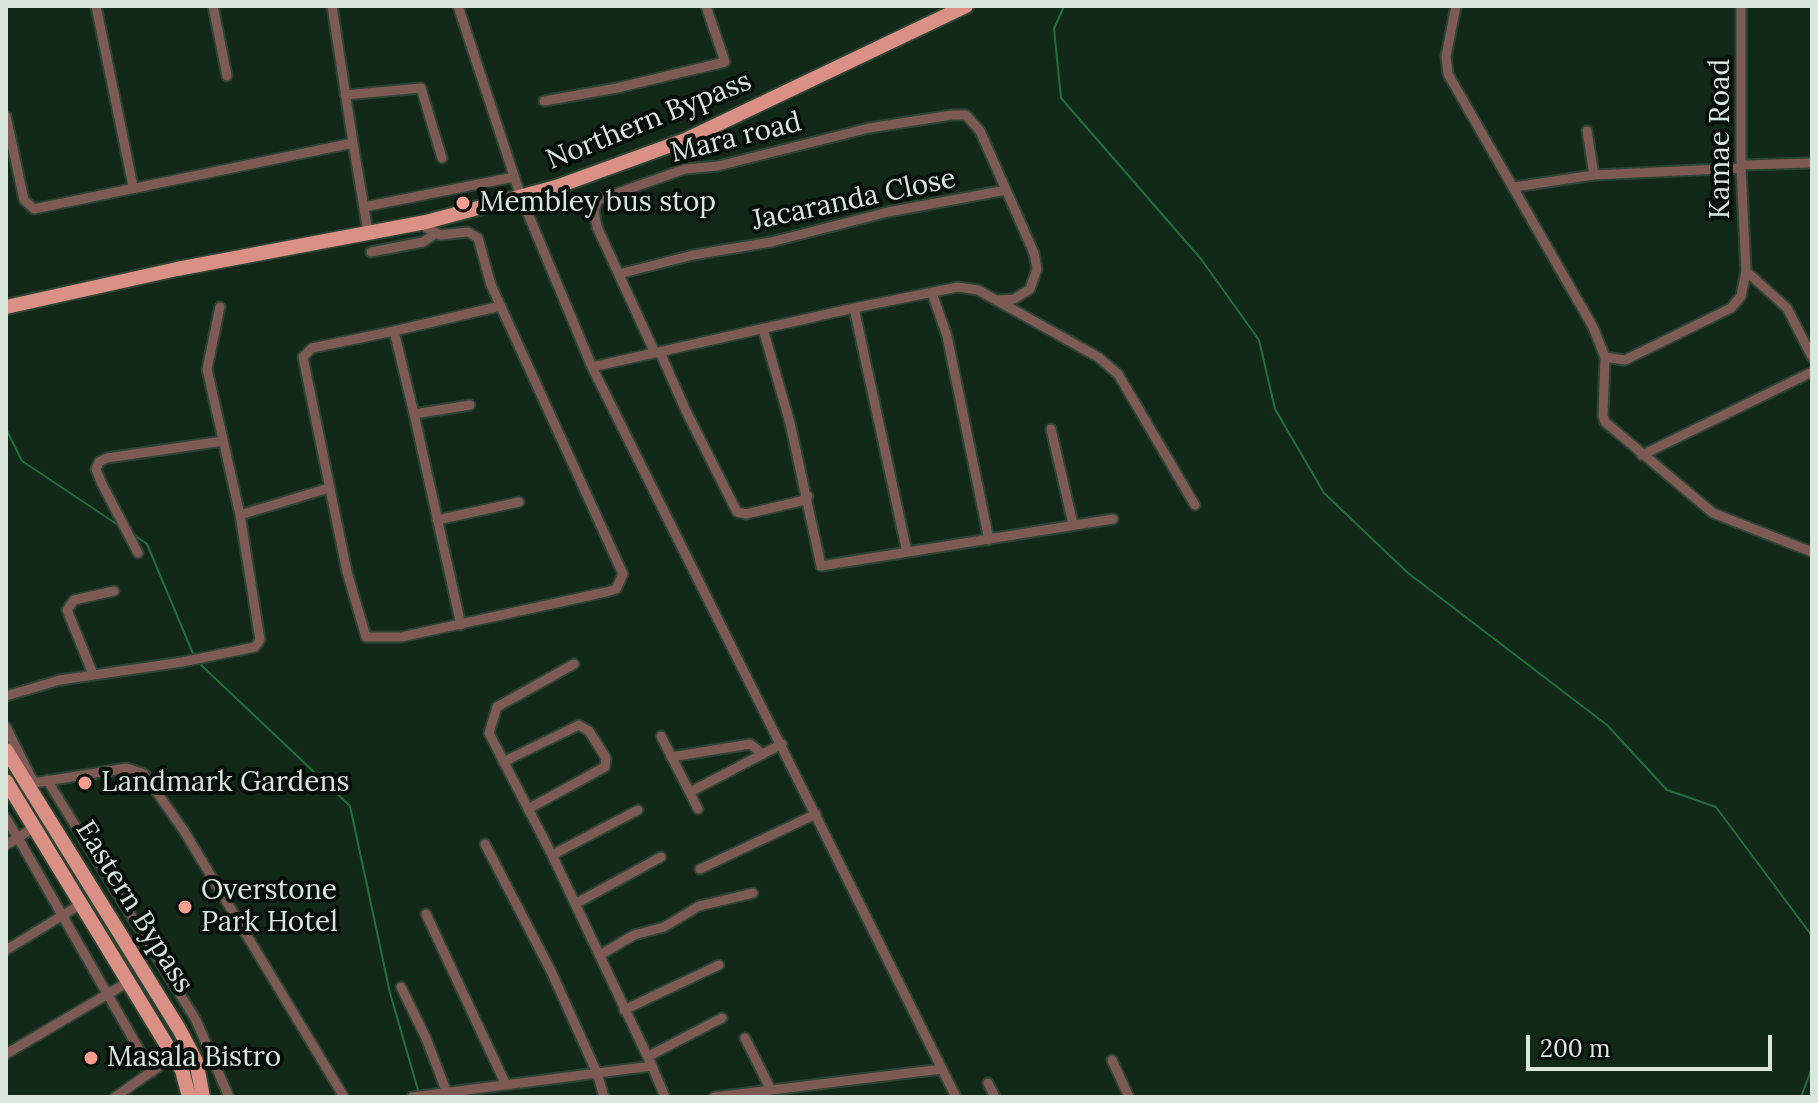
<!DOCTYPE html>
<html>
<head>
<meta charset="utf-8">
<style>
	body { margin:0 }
	#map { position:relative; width:1818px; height:1103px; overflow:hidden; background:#122919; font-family:Lora,serif }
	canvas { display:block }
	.frame { position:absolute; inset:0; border:8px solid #d9e7dc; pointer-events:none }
	.scale { position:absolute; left:1526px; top:1035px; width:246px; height:36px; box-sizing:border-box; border:4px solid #d9e7dc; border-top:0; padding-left:10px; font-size:24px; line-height:28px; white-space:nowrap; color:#d9e7dc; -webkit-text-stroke:6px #060f08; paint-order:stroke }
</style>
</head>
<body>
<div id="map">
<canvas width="1818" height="1103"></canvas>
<div class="frame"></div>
<div class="scale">200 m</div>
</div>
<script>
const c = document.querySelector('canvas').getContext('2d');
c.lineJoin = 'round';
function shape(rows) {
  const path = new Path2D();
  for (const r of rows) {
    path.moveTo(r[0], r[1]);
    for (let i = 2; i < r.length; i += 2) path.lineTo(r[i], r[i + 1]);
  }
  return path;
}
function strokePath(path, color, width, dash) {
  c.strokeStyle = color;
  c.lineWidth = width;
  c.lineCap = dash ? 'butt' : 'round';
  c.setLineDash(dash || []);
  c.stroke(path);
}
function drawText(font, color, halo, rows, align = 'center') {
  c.font = font + ' Lora,serif';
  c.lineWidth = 8;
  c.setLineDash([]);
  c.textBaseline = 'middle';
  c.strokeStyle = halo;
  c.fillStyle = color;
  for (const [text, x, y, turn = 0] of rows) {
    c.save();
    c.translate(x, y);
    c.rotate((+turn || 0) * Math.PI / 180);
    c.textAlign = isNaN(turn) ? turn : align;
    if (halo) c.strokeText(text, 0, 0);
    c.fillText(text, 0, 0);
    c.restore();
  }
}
strokePath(shape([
	[1064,6,1054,29,1061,98,1201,259,1259,340,1275,409,1324,493,1408,573,1607,725,1667,790,1716,807,1812,936],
	[6,429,22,461,118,525],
	[134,535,147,544,194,656],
	[200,664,350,806,390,993,418,1090],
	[1801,1097,1812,1068]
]), '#226f3e', 2);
const minor = shape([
	[96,6,133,186],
	[213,6,227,76],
	[332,6,353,143],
	[458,6,521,197,592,367,956,1097],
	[1456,6,1446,56,1448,74,1593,327,1605,357,1603,416,1605,422,1713,513,1812,552],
	[345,95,421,88,442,158],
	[544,101,617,88,725,62,706,6],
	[6,116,24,200,34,209,353,143,368,232],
	[1587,131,1594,175],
	[1741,165,1812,163],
	[1514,187,1594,175,1741,168],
	[364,207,514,177],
	[426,222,427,228,440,235,468,232,478,238,491,285,623,574,616,589,606,592,401,637,366,637,347,572,303,357,312,348,394,331,414,414,470,405],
	[371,252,423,242,436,233],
	[1746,271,1787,308,1812,357],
	[619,274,693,255,771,242,888,212,1006,190],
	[932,293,947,336,989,540],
	[220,307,207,369,240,515],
	[854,308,907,552],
	[763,329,790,423,821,566,1113,519],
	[394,331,501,306],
	[660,352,686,411,737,512,746,514,801,501,808,496],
	[655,353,597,227,594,210,598,200,685,169,718,166,869,128,952,115,966,115,980,131,1034,253,1037,269,1030,289,1014,299,999,300],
	[1605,357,1625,360,1731,308,1741,296,1746,271,1741,168,1741,6],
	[592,367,854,308,958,287,978,290,1098,357,1118,374,1195,505],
	[414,414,461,625],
	[1051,429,1073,524],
	[1642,455,1812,372],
	[437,520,519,502],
	[138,553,101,482,96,469,99,462,107,458,223,441],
	[574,664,497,707,489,733,552,855,652,1066],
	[93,674,67,610,74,600,114,591],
	[6,696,60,680,182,662,255,647,260,640,240,515,329,488],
	[6,727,33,781],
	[661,736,698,809],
	[671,757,750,744,763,754],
	[503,762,579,725,589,731,606,758,605,767,528,809],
	[47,780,196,1020,229,1097],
	[27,784,127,768,144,774,184,831,344,1097],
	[690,792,782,744],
	[6,818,18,838,6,845],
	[34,827,18,838,152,1072],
	[485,844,551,971,597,1073,604,1097],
	[552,855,638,810],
	[700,869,816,814],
	[575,904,661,857],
	[426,914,506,1085],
	[6,950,81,904],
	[600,955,634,935,664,927,699,906,753,893],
	[401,987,426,1038,447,1093],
	[624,1010,719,965],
	[745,1038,771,1090],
	[6,1054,128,982],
	[649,1056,722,1018],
	[1112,1060,1129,1097],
	[988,1083,995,1097],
	[115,1097,174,1056],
	[412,1097,652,1066,665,1097],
	[714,1097,942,1069]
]);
const primary = shape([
	[6,307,177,269,426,222,556,187,685,140,966,6],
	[6,750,179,1029,196,1061,203,1097],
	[6,781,182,1070,189,1097]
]);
strokePath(minor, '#2e4434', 13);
strokePath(primary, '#2e4434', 18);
strokePath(minor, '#7e5a55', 9);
strokePath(primary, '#da9085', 14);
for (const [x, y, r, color] of [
	[463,203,8,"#f59d8f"],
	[85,783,8,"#f59d8f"],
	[185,907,8,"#f59d8f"],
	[91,1058,8,"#f59d8f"]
]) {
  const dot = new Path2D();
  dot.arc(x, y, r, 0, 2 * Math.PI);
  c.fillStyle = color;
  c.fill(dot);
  strokePath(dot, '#060f08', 3);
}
drawText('28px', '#d9e7dc', '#060f08', [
	["Northern Bypass",649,121,-22],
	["Mara road",736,138,-14],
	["Kamae Road",1721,139,-90],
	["Jacaranda Close",854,200,-12],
	["Eastern Bypass",134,907,58]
]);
drawText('28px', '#d9e7dc', '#060f08', [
	["Membley bus stop",479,203],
	["Landmark Gardens",101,783],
	["Overstone",201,891],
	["Park Hotel",201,923],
	["Masala Bistro",107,1058]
], 'left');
</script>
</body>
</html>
